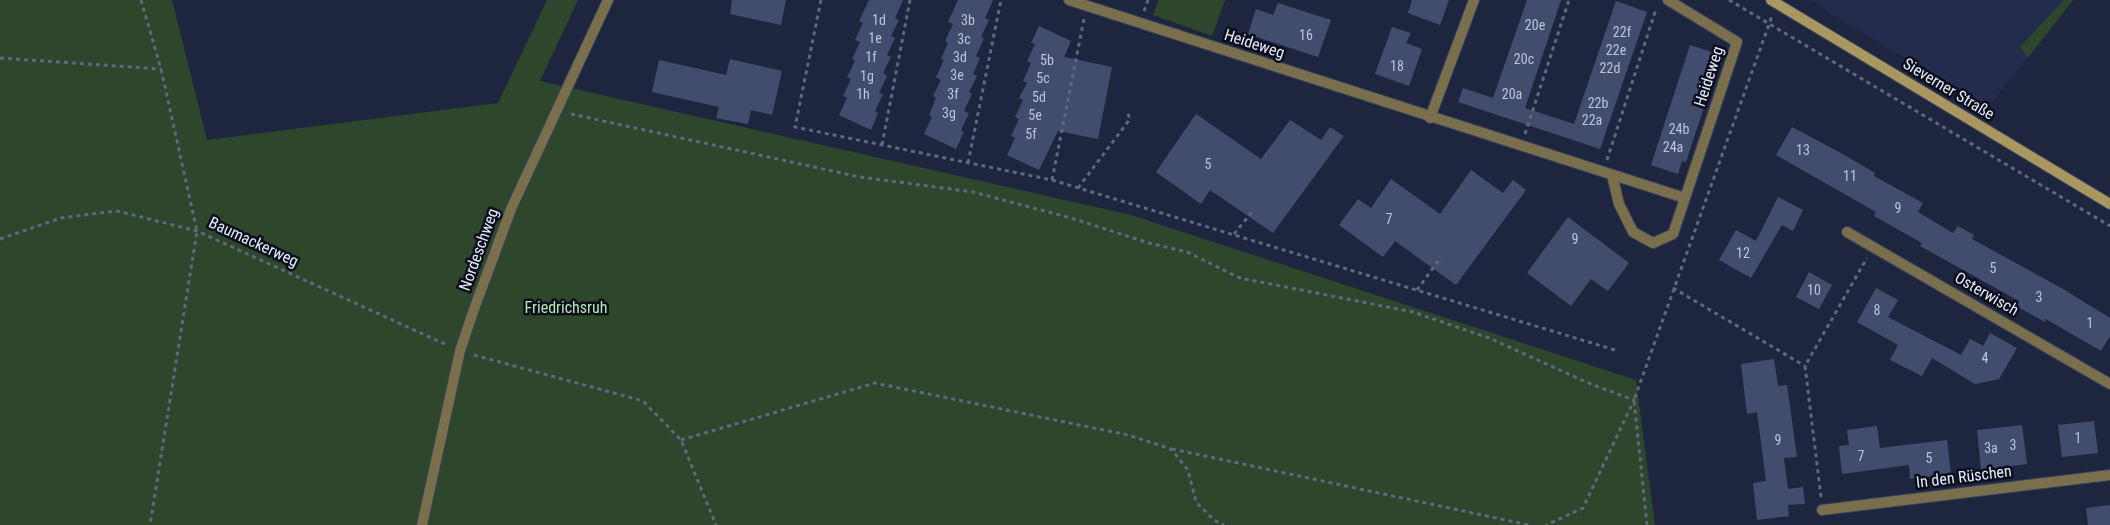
<!DOCTYPE html>
<html>
<head>
<meta charset="utf-8">
<style>
	body { margin:0 }
	canvas { display:block; background:#1e253f }
</style>
</head>
<body>
<canvas width="2110" height="525"></canvas>
<script>
const c = document.querySelector('canvas').getContext('2d');
c.lineJoin = 'round';
function fillPath(path, color) {
  c.fillStyle = color;
  c.fill(path, 'evenodd');
}
function shape(rows) {
  const path = new Path2D();
  for (const r of rows) {
    path.moveTo(r[0], r[1]);
    for (let i = 2; i < r.length; i += 2) path.lineTo(r[i], r[i + 1]);
  }
  return path;
}
function strokePath(path, color, width, dash) {
  c.strokeStyle = color;
  c.lineWidth = width;
  c.lineCap = dash ? 'butt' : 'round';
  c.setLineDash(dash || []);
  c.stroke(path);
}
function drawText(font, color, halo, rows, align = 'center') {
  c.font = font + ' "Roboto Condensed",sans-serif';
  c.lineWidth = 5;
  c.setLineDash([]);
  c.textBaseline = 'middle';
  c.strokeStyle = halo;
  c.fillStyle = color;
  for (const [text, x, y, turn = 0] of rows) {
    c.save();
    c.translate(x, y);
    c.rotate((+turn || 0) * Math.PI / 180);
    c.textAlign = isNaN(turn) ? turn : align;
    if (halo) c.strokeText(text, 0, 0);
    c.fillText(text, 0, 0);
    c.restore();
  }
}
fillPath(shape([
	[1813,0,2073,0,1988,107,1828,12]
]), '#232c4c');
fillPath(shape([
	[0,0,172,0,207,140,498,103,547,0,578,0,540,81,1131,215,1636,380,1655,525,0,525],
	[1159,0,1225,0,1212,36,1153,15],
	[2064,0,2073,0,2028,58,2020,47]
]), '#2e462c');
fillPath(shape([
	[732,0,786,0,781,25,730,14],
	[869,0,903,0,895,18,899,20,891,36,895,38,887,55,891,57,883,73,887,76,879,93,883,94,875,111,878,113,871,130,839,115,847,98,843,96,851,79,847,77,855,61,852,59,860,42,855,40,863,23,859,21],
	[958,0,993,0,985,18,989,20,981,37,984,38,976,56,980,58,973,74,977,76,969,92,972,94,964,111,969,113,961,130,964,132,956,149,924,134,932,117,929,115,936,98,933,96,941,80,936,77,944,60,941,59,948,43,945,41,953,24,948,22],
	[1412,0,1449,0,1440,25,1408,13],
	[1527,0,1561,0,1525,108,1574,124,1616,1,1647,12,1600,149,1458,102,1463,88,1493,98],
	[1278,3,1331,20,1318,57,1248,34,1256,9,1273,15],
	[1039,26,1071,41,1064,57,1112,67,1098,139,1058,131,1039,170,1007,155,1015,138,1011,136,1019,119,1015,117,1023,100,1019,98,1027,83,1023,81,1031,63,1027,61,1035,44,1031,43],
	[1392,27,1411,33,1406,43,1422,49,1409,86,1375,74],
	[1690,45,1721,55,1686,162,1682,161,1678,174,1651,165],
	[730,59,782,71,772,115,751,110,748,124,716,118,719,107,652,92,659,60,726,75],
	[1196,114,1261,159,1290,120,1321,140,1330,127,1344,136,1273,233,1210,190,1201,204,1156,172],
	[1792,127,1841,153,1875,173,1874,176,1923,203,1918,212,1953,233,1958,226,1974,235,1972,239,2063,289,2110,318,2110,336,2101,351,2046,319,2045,322,2016,306,2019,301,1920,246,1922,243,1874,216,1876,212,1776,155],
	[1471,170,1503,193,1513,180,1526,190,1456,285,1395,241,1383,257,1339,225,1358,199,1371,208,1391,179,1440,214],
	[1778,197,1803,210,1793,231,1782,225,1751,278,1719,260,1736,230,1756,241],
	[1568,217,1629,263,1608,291,1591,279,1571,306,1527,273],
	[1809,272,1832,285,1819,309,1796,297],
	[1876,288,1898,300,1888,317,1961,355,1970,339,1983,346,1990,333,2017,348,1999,379,1975,384,1932,358,1922,376,1890,360,1898,345,1857,322],
	[1774,359,1778,386,1787,385,1797,457,1784,458,1788,489,1803,487,1805,504,1788,505,1789,516,1757,520,1753,483,1766,481,1757,412,1747,414,1741,364],
	[2094,421,2098,453,2062,457,2058,425],
	[2022,425,2027,464,1981,470,1977,430],
	[1877,426,1880,448,1947,440,1951,474,1910,479,1909,465,1842,474,1839,446,1849,445,1847,430],
	[2110,505,2110,525,2088,525,2086,508]
]), '#424d6d');
const street = shape([
	[1069,0,1685,198],
	[1430,118,1474,0],
	[1612,175,1619,204,1633,232,1653,243,1673,234,1737,42,1668,0],
	[1847,232,2110,384],
	[1822,510,2110,475],
	[422,525,460,351,473,312,511,209,608,0]
]);
const secondary = shape([
	[1771,0,2110,204]
]);
strokePath(street, '#3a415a', 12);
strokePath(secondary, '#3a415a', 12);
strokePath(shape([
	[141,0,161,69,197,231,150,525],
	[821,0,795,127,1052,180,1615,350],
	[1729,0,2110,226],
	[1144,11,1148,0],
	[0,58,161,69],
	[571,114,860,177,973,192,1071,218,1149,243,1187,252,1240,278,1413,312,1489,338,1593,385,1634,400,1583,508,1546,525],
	[1525,134,1569,0],
	[882,145,910,0],
	[1607,160,1656,9],
	[968,163,1001,0],
	[1052,180,1084,19],
	[1078,188,1130,119,1127,112],
	[1234,234,1252,212],
	[0,239,61,218,117,211,197,231,447,345],
	[1673,288,1805,366],
	[1417,290,1441,257],
	[474,355,643,401,681,440,716,525],
	[681,440,875,383,1128,435,1171,449,1188,470,1196,502,1214,520,1224,525],
	[1172,449,1529,525],
	[1821,497,1805,366,1867,258],
	[1647,525,1634,400,1772,16]
]), '#60677e', 3, [4, 4]);
strokePath(street, '#7a6f4c', 10);
strokePath(secondary, '#aa975f', 10);
drawText('14px', '#bcc4d9', null, [
	["1d",879,21],
	["3b",968,21],
	["20e",1535,26],
	["22f",1622,33],
	["16",1306,36],
	["1e",875,39],
	["3c",964,40],
	["22e",1616,51],
	["1f",871,58],
	["3d",960,58],
	["20c",1524,60],
	["5b",1047,61],
	["18",1397,67],
	["22d",1610,69],
	["3e",957,76],
	["1g",867,77],
	["5c",1043,79],
	["1h",863,95],
	["3f",953,95],
	["20a",1512,95],
	["5d",1039,98],
	["22b",1598,104],
	["3g",949,114],
	["5e",1035,116],
	["22a",1592,121],
	["24b",1679,130],
	["5f",1031,135],
	["24a",1673,148],
	["13",1803,151],
	["5",1208,165],
	["11",1850,177],
	["9",1898,209],
	["7",1389,220],
	["9",1575,240],
	["12",1743,254],
	["5",1993,269],
	["10",1814,291],
	["3",2039,298],
	["8",1877,311],
	["1",2090,324],
	["4",1985,359],
	["1",2078,439],
	["9",1778,441],
	["3",2013,446],
	["3a",1991,449],
	["7",1861,457],
	["5",1929,459]
]);
drawText('16px', '#e5ecfd', '#0c0f1b', [
	["Heideweg",1254,45,18],
	["Heideweg",1710,77,-72],
	["Sieverner Straße",1948,90,31],
	["Baumackerweg",253,243,25],
	["Nordeschweg",480,250,-70],
	["Osterwisch",1986,295,30],
	["In den Rüschen",1964,478,-7]
]);
drawText('16px', '#b7e6b2', '#0c0f1b', [
	["Friedrichsruh",566,309]
]);
</script>
</body>
</html>
